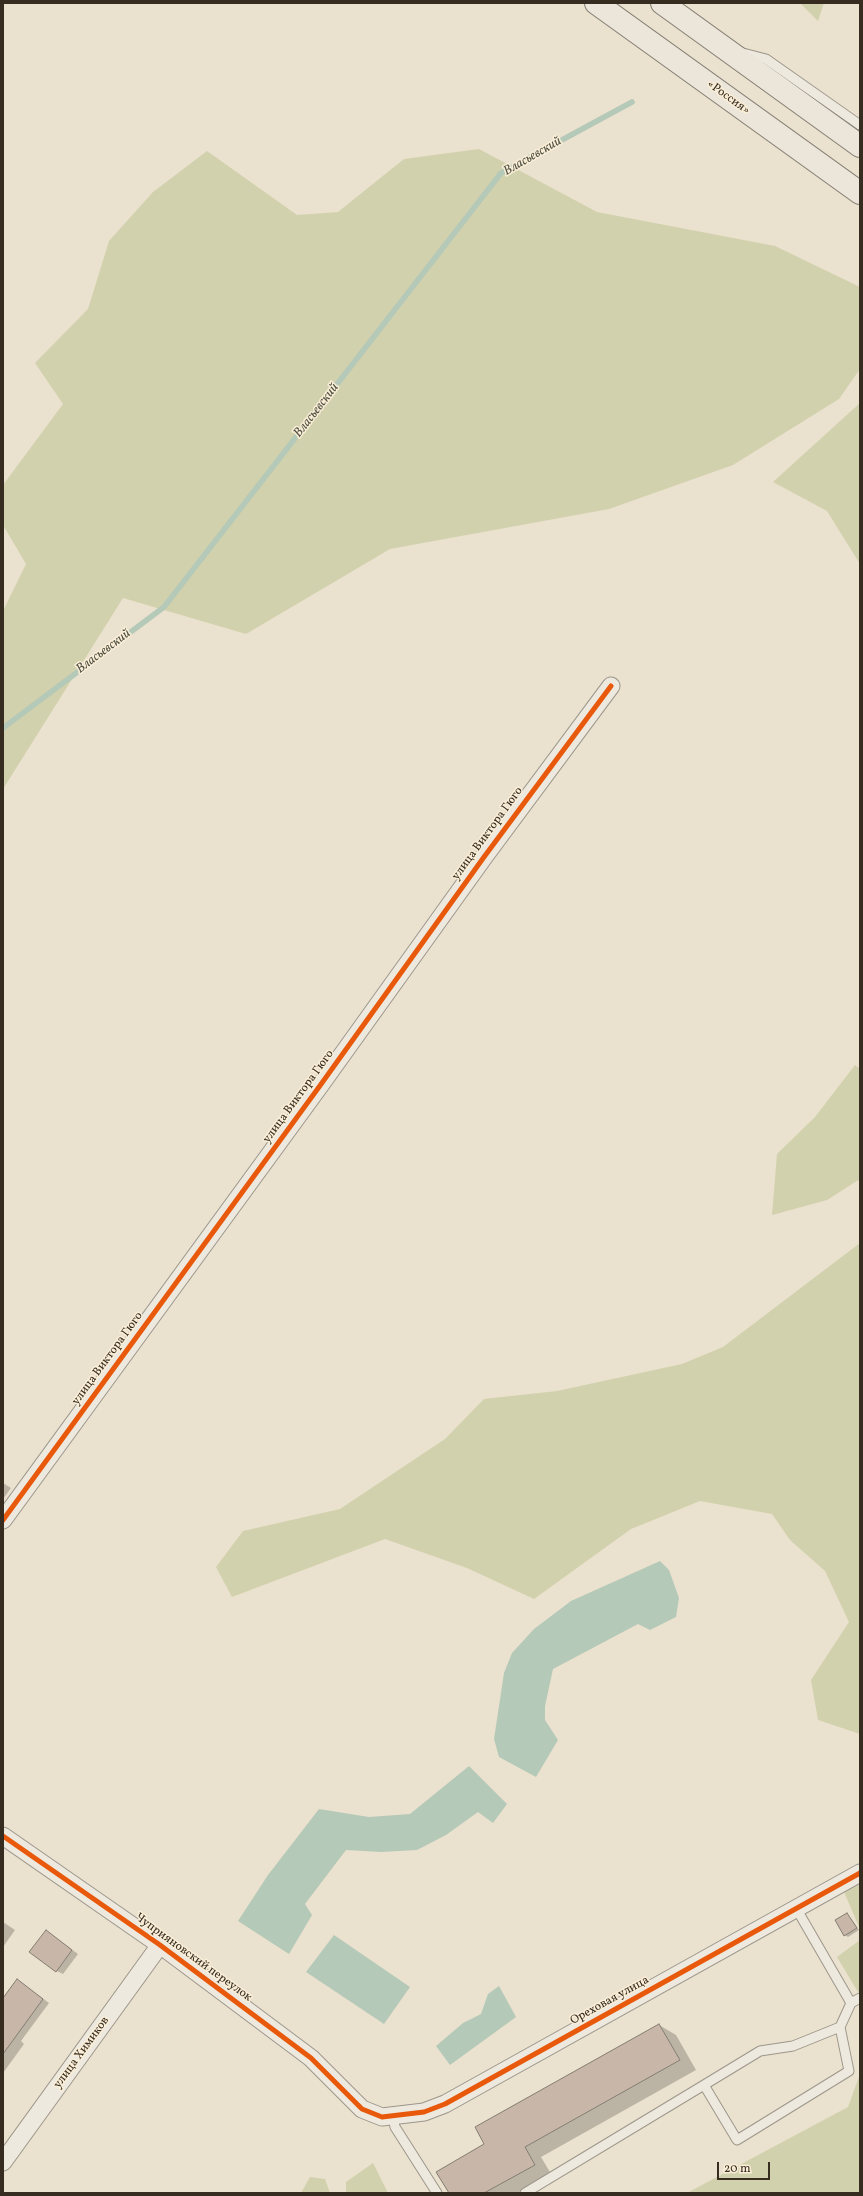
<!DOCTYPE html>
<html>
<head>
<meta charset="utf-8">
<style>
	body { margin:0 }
	#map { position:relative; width:863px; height:2196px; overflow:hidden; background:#eae1ce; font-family:Vollkorn,serif }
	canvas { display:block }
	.frame { position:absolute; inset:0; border:4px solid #362c1f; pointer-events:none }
	.scale { position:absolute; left:717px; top:2162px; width:53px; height:18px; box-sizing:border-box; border:2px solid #362c1f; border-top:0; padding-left:5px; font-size:12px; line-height:14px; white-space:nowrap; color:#362c1f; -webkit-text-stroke:3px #faeed7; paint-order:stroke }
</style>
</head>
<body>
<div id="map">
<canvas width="863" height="2196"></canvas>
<div class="frame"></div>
<div class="scale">20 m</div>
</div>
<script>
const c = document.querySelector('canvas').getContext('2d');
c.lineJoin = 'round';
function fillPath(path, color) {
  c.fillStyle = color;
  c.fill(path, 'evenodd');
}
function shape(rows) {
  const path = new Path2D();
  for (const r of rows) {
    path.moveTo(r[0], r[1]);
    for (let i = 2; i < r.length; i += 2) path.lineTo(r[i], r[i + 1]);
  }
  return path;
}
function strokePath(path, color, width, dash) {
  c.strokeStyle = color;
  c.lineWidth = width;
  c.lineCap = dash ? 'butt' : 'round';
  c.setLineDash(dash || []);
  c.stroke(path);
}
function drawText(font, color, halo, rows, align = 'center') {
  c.font = font + ' Vollkorn,serif';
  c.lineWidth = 3;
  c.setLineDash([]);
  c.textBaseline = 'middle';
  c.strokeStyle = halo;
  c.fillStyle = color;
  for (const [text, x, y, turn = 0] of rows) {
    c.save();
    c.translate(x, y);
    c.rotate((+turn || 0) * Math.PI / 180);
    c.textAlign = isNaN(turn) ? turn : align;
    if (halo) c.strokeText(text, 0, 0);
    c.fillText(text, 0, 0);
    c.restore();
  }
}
fillPath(shape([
	[800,3,824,3,818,21],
	[479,149,597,212,775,246,860,287,860,369,839,399,733,465,609,509,390,549,246,634,123,598,3,789,3,611,26,564,3,525,3,485,63,404,35,363,88,309,109,241,153,192,207,151,297,215,338,212,404,159],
	[860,403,860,564,827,511,773,482],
	[855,1065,860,1069,860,1179,827,1200,772,1215,777,1154,815,1117],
	[860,1243,860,1734,818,1720,811,1680,849,1622,825,1571,790,1540,772,1514,700,1501,631,1529,534,1599,467,1568,385,1539,232,1597,216,1567,243,1531,340,1509,445,1439,484,1399,557,1391,682,1364,723,1347],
	[860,1884,860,1929,844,1892],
	[860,1940,860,1991,858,1992,837,1957],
	[860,2074,860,2193,687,2193,848,2107],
	[373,2163,388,2193,346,2193,346,2182],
	[310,2177,325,2179,330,2193,301,2193]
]), '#d2d1ad');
fillPath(shape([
	[660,1561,669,1570,679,1598,676,1617,650,1630,638,1624,553,1669,545,1706,545,1720,558,1740,536,1777,499,1757,494,1739,504,1673,512,1653,534,1629,571,1601],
	[469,1766,507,1804,493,1823,478,1812,446,1835,417,1850,381,1852,346,1850,305,1904,312,1915,289,1954,238,1921,268,1875,319,1809,369,1817,410,1814],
	[334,1935,410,1987,384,2024,306,1972],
	[499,1986,516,2017,450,2065,436,2046,463,2023,481,2014,488,1994]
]), '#b5c9b8');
fillPath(shape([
	[3,1483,11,1488,3,1499],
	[847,1914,859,1930,848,1937,845,1935],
	[3,1922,15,1930,3,1947],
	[52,1935,78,1954,63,1974,57,1971],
	[23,1984,49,2003,21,2041,24,2044,3,2073,3,2000],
	[659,2025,676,2035,696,2070,541,2157,551,2174,518,2193,450,2193,486,2144]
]), '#0003');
strokePath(shape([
	[3,728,164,607,501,173,632,102]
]), '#b5c9b8', 5.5);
const building = shape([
	[847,1913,857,1928,844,1936,835,1920,847,1913],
	[46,1930,72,1950,56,1972,29,1952,46,1930],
	[17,1979,43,1999,3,2054,3,1998,17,1979],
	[659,2024,680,2060,525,2147,535,2165,484,2193,449,2193,436,2172,484,2144,475,2127,659,2024]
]);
fillPath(building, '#c8b6a8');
strokePath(building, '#837d72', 1);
const lane = shape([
	[743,53,766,59,860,125],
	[796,1908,851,2003,860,1998],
	[704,2085,760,2051,793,2046,840,2027,851,2003],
	[393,2117,395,2127,437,2193],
	[525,2193,704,2085,737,2140,849,2071,840,2027]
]);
const street = shape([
	[3,1520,319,1087,484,857,611,686],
	[3,1836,160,1945,311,2058,362,2109,382,2117,424,2112,445,2104,860,1873],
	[3,2162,160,1945]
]);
const highway = shape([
	[596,3,860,193],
	[662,3,860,146]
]);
strokePath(lane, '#9c968a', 11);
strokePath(street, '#9c968a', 19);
strokePath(highway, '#837d72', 24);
strokePath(lane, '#eee9df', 9);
strokePath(street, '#eee9df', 17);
strokePath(highway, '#ebe5da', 22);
strokePath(shape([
	[3,1520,319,1087,484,857,611,686],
	[3,1836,160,1945,311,2058,362,2109,382,2117,424,2112,445,2104,860,1873]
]), '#e8590c', 5);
drawText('12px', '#362c1f', '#faeed7', [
	["«Россия»",728,98,36],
	["улица Виктора Гюго",488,834,-54],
	["улица Виктора Гюго",299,1097,-54],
	["улица Виктора Гюго",108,1359,-54],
	["Чуприяновский переулок",193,1958,36],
	["Ореховая улица",610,2001,-29],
	["улица Химиков",82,2053,-54]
]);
drawText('italic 13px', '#505143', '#faeed7', [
	["Власьевский",533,157,-30],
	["Власьевский",317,411,-52],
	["Власьевский",104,652,-37]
]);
</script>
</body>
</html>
